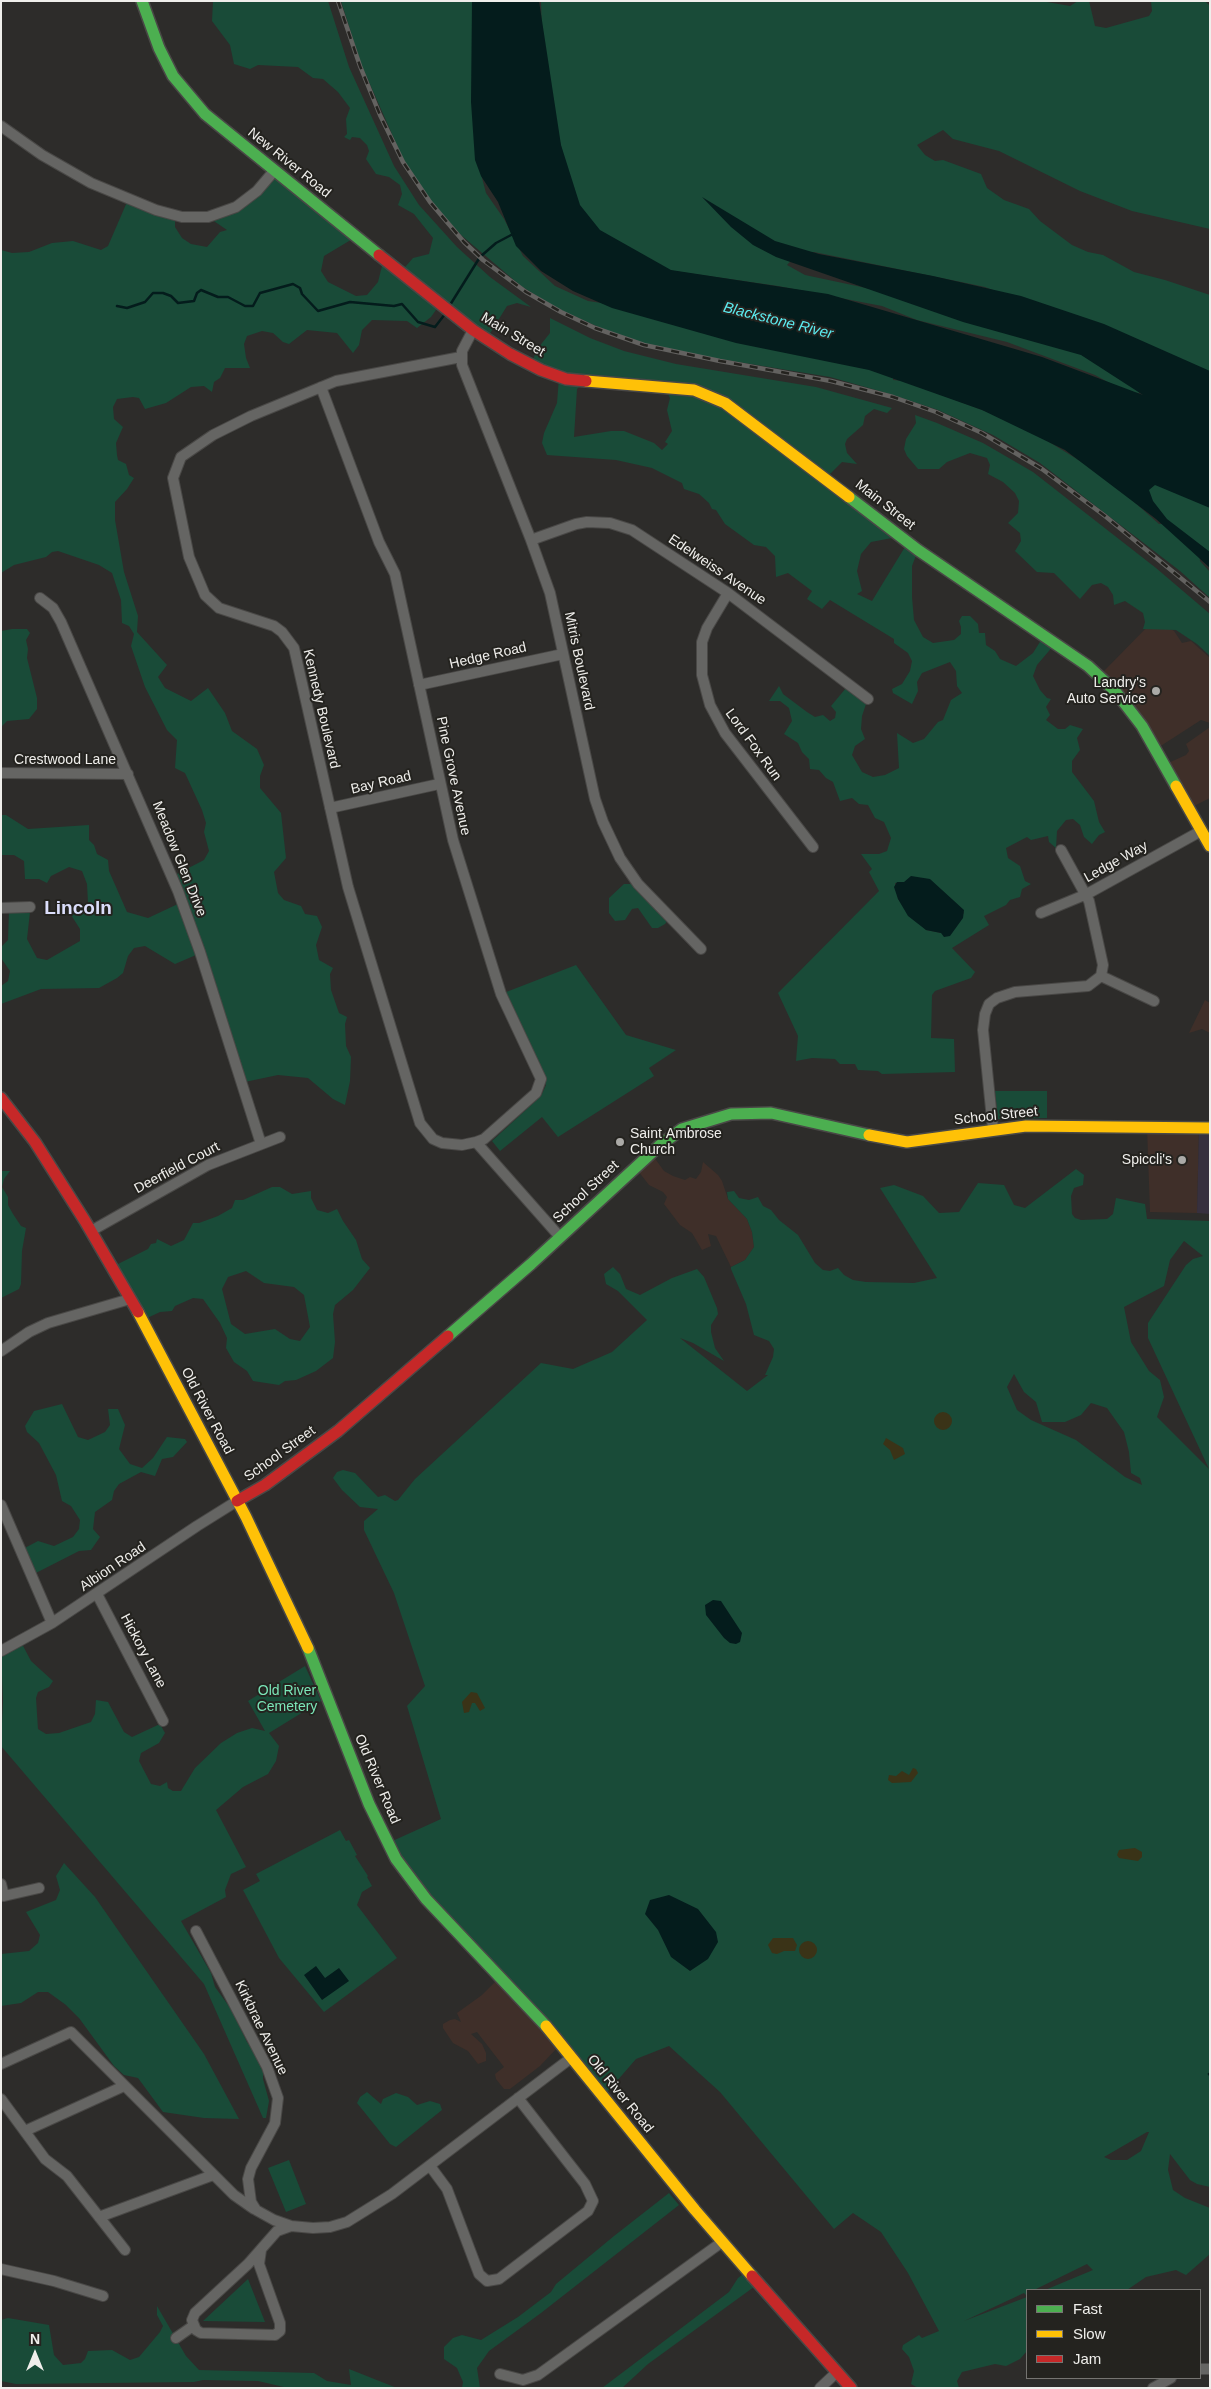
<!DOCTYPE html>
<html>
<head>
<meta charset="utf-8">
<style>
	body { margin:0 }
	#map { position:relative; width:1211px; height:2389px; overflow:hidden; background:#2d2c2a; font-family:Arial,sans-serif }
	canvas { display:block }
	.frame { position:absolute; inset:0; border:2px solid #efeeeb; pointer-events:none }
	.legend { position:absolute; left:1026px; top:2289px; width:175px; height:90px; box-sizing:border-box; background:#24231f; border:1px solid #757471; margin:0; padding:6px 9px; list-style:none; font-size:15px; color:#efeeeb }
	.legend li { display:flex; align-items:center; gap:10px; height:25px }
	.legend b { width:25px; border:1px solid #757471 }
	.north { position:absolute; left:10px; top:2329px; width:50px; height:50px; -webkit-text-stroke:4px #24231f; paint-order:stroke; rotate:0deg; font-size:14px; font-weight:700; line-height:20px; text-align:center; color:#efeeeb }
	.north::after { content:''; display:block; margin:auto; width:18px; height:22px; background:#efeeeb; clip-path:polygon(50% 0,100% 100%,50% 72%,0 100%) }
</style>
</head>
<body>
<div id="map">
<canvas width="1211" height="2389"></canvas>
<div class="frame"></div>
<ul class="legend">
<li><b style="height:6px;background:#4caf50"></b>Fast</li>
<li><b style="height:6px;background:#ffc107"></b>Slow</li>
<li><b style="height:6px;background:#c62828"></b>Jam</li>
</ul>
<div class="north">N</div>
</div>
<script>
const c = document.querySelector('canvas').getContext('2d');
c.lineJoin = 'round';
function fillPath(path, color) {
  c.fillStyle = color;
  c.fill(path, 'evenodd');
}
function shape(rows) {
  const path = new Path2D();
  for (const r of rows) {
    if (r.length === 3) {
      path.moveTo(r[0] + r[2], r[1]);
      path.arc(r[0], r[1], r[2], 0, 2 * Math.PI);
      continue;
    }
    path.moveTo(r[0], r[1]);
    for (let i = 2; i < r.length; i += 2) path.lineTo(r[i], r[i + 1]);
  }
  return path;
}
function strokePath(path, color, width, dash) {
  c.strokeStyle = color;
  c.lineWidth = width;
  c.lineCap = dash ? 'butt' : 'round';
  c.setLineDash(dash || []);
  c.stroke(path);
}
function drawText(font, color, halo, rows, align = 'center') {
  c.font = font + ' Arial,sans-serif';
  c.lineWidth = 4;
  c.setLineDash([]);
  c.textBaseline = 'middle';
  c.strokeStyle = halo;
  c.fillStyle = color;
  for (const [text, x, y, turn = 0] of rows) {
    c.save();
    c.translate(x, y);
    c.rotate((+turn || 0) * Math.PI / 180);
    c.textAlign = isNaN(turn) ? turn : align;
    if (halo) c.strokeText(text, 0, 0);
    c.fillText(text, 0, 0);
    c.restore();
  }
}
fillPath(shape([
	[1155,619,1174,631,1182,643,1191,641,1210,658,1210,723,1201,720,1156,749,1104,671],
	[1210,727,1210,798,1188,809,1166,764,1186,755,1189,751,1186,744],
	[1205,1000,1210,1003,1210,1033,1202,1029,1189,1033],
	[1147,1127,1199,1128,1197,1213,1150,1212],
	[651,1153,664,1171,673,1176,685,1180,690,1177,696,1179,701,1172,703,1162,718,1175,722,1181,728,1199,747,1219,752,1232,754,1247,745,1260,731,1267,716,1236,708,1234,711,1246,702,1250,692,1233,680,1225,664,1204,667,1197,663,1192,649,1185,635,1167],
	[498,1979,558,2047,540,2066,510,2089,504,2089,496,2079,495,2074,504,2067,477,2032,471,2034,482,2044,486,2053,486,2061,478,2064,468,2051,453,2043,443,2028,443,2024,450,2020,455,2019,461,2022,457,2013,482,1995]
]), '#3f2f29');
fillPath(shape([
	[1199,1128,1210,1128,1210,1214,1197,1213]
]), '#37303e');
fillPath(shape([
	[213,1,328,1,349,67,394,166,419,205,457,247,490,277,531,307,517,303,507,306,486,340,438,307,431,317,417,328,407,321,372,320,362,330,359,345,353,353,337,333,307,330,289,344,283,342,273,333,262,331,247,336,244,344,246,358,250,368,225,368,220,378,214,382,212,392,204,386,191,387,166,403,145,409,139,398,133,397,117,399,113,407,114,419,123,427,116,443,117,455,118,460,126,464,129,475,134,478,127,489,115,502,115,520,124,572,138,616,137,632,167,665,158,677,165,688,191,701,208,688,225,713,232,731,257,749,264,765,260,776,260,788,281,813,286,858,274,872,278,893,284,900,301,906,305,914,317,916,322,927,316,945,319,960,333,968,330,974,331,990,339,1013,347,1017,345,1024,346,1046,351,1057,350,1081,345,1105,333,1099,308,1078,278,1075,240,1083,196,955,175,964,145,946,134,948,128,956,123,973,117,978,99,988,41,989,1,1004,1,986,8,981,10,971,1,958,1,947,8,940,9,911,30,912,27,939,37,958,47,960,80,941,80,929,71,915,83,911,88,903,87,884,82,871,69,867,51,876,47,883,39,879,25,879,24,861,14,855,1,855,1,815,6,815,28,829,89,825,89,840,94,845,97,854,108,860,109,871,127,912,148,918,180,903,173,876,204,860,209,851,204,832,206,823,202,810,185,773,175,768,177,740,167,730,145,687,131,646,134,634,129,626,122,623,121,600,112,573,99,565,58,551,52,552,46,557,14,565,1,573,1,250,12,253,29,252,52,243,73,241,101,250,108,246,127,202,175,218,175,227,182,238,191,244,207,247,220,232,227,230,208,217,236,207,274,171,354,238,324,256,321,271,328,282,356,296,367,295,378,282,383,262,399,274,413,258,429,254,433,238,414,214,398,205,402,194,400,185,389,177,376,174,366,159,369,151,367,145,360,138,352,137,350,140,344,137,347,134,346,119,350,108,338,92,323,79,313,78,298,67,258,65,250,69,234,64,230,45,212,21],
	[341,1,473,1,477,159,486,193,504,219,523,256,555,286,588,301,621,306,869,366,893,378,893,380,904,381,1020,424,1106,477,1159,524,1166,524,1136,480,1153,479,1210,502,1210,558,1199,553,1200,561,1210,572,1210,598,1180,571,1040,463,993,435,938,410,890,394,830,377,677,352,628,340,558,309,521,286,461,235,429,199,403,159,361,64],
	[541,1,1041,1,1070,6,1078,1,1089,1,1095,26,1106,28,1149,16,1152,11,1151,1,1205,1,1210,6,1210,229,1132,211,1080,191,999,151,953,139,943,130,917,145,925,155,935,161,943,160,981,174,987,188,1004,200,1029,209,1040,221,1072,245,1088,252,1103,255,1134,272,1165,280,1210,295,1210,376,985,287,966,283,814,252,798,253,787,265,805,275,885,292,1074,350,1138,389,1139,393,1126,392,1095,375,1007,342,917,320,882,306,778,286,653,268,605,248,577,213,543,71],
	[550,318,590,338,624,351,676,364,816,387,892,408,887,413,874,409,865,416,863,425,847,439,845,444,847,453,857,464,842,462,826,478,892,538,871,542,861,554,857,571,862,591,857,594,872,601,908,542,918,550,912,566,912,597,914,620,923,637,933,643,954,640,961,634,961,627,959,621,962,616,970,616,978,624,979,633,985,633,986,645,995,651,1000,659,1016,666,1033,653,1043,637,1054,645,1037,665,1033,676,1040,690,1047,698,1051,699,1046,707,1050,715,1046,720,1058,729,1065,729,1070,725,1083,729,1077,738,1080,750,1072,761,1072,772,1094,801,1099,822,1105,832,1099,835,1092,844,1084,837,1080,825,1073,819,1066,820,1057,831,1056,848,1049,842,1048,836,1031,840,1027,837,1006,848,1008,858,1020,866,1025,881,1031,884,1022,889,1020,897,1010,900,1006,905,984,916,989,925,952,948,975,972,971,978,935,991,932,995,931,1038,954,1039,955,1072,882,1074,878,1071,858,1070,855,1064,840,1064,835,1059,812,1058,796,1061,798,1036,778,993,879,891,869,872,872,869,861,854,879,854,887,851,891,838,884,822,875,818,868,805,859,804,852,798,840,801,833,782,826,778,819,770,810,769,809,759,802,752,798,743,784,734,792,721,789,708,780,701,769,701,779,686,783,694,807,712,815,717,823,715,830,721,835,718,836,712,831,706,846,688,866,704,862,716,861,729,865,739,855,746,852,755,862,772,873,777,885,775,899,768,897,733,913,743,924,739,938,722,943,720,951,700,962,693,957,686,956,671,950,662,922,673,917,682,918,691,912,704,893,693,892,689,902,684,910,671,912,661,908,653,894,643,894,639,830,600,822,609,807,599,812,591,788,573,776,577,775,556,766,547,754,545,725,524,716,510,712,509,709,503,699,494,684,489,682,483,652,468,616,460,547,455,542,443,544,433,557,403,559,378,530,366,538,348,550,333],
	[583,383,668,394,670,398,667,410,672,431,665,442,668,444,662,450,654,443,624,431,611,431,574,437,577,389],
	[904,882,950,898,964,913,941,933,926,930,898,899,895,883],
	[915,415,937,423,983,443,1033,472,1156,568,1210,614,1210,656,1197,644,1176,630,1143,629,1145,622,1143,613,1125,601,1114,605,1113,595,1108,587,1101,583,1092,585,1080,599,1054,573,1037,572,1015,551,1021,541,1020,533,1008,523,1018,513,1019,501,1015,493,1003,482,988,474,990,465,987,458,970,453,947,462,939,469,918,469,907,456,904,449,906,439,916,423],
	[12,629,27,629,30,633,26,640,28,649,27,658,37,698,37,709,29,719,7,721,1,727,1,631],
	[624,884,638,884,668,920,665,924,658,928,652,928,638,908,632,909,625,920,615,921,609,913,609,898],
	[576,965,626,1035,676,1050,649,1068,654,1076,558,1137,542,1117,500,1151,492,1141,541,1096,546,1085,501,994],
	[995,1091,1047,1091,1047,1118,998,1119],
	[1076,1169,1084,1175,1083,1185,1074,1188,1071,1196,1072,1214,1075,1218,1081,1220,1107,1219,1113,1214,1116,1198,1145,1204,1147,1219,1210,1221,1210,2187,1197,2184,1190,2180,1170,2154,1168,2170,1173,2190,1185,2198,1210,2208,1210,2254,1186,2275,1176,2270,1146,2277,1127,2290,1045,2290,1093,2270,1087,2264,1034,2290,1027,2290,1027,2296,1024,2293,964,2321,1027,2297,1027,2351,1020,2359,1006,2366,995,2364,962,2372,957,2381,959,2388,918,2388,911,2384,914,2371,909,2357,902,2349,903,2345,919,2335,922,2338,939,2331,908,2273,881,2232,853,2213,834,2229,720,2092,669,2046,636,2059,603,2097,454,1930,388,1843,441,1819,407,1706,425,1686,394,1593,364,1530,364,1521,378,1509,360,1507,342,1490,333,1478,337,1472,343,1470,355,1473,378,1497,385,1495,395,1501,398,1500,415,1479,541,1363,573,1369,612,1352,647,1320,618,1291,606,1284,604,1274,613,1267,620,1274,626,1289,640,1295,672,1278,697,1269,704,1277,717,1308,718,1314,711,1325,711,1332,715,1348,724,1361,693,1343,680,1338,747,1391,768,1375,765,1375,773,1357,774,1349,769,1341,754,1335,746,1304,731,1269,731,1267,745,1260,754,1247,752,1232,747,1219,728,1199,727,1192,734,1191,739,1198,749,1200,758,1197,763,1206,771,1210,779,1220,798,1235,815,1263,823,1270,830,1271,838,1268,844,1275,853,1280,866,1282,914,1283,937,1278,880,1188,894,1185,923,1196,939,1213,959,1212,978,1183,1004,1185,1014,1205,1025,1208],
	[1184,1241,1203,1256,1193,1259,1186,1265,1148,1323,1148,1338,1209,1469,1157,1417,1164,1397,1160,1380,1149,1371,1131,1342,1124,1307,1164,1286,1170,1260],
	[1014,1374,1024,1392,1036,1402,1042,1422,1065,1422,1081,1415,1091,1403,1107,1408,1124,1432,1129,1452,1131,1473,1140,1478,1142,1485,1125,1477,1076,1440,1031,1420,1017,1410,1007,1387],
	[1147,2132,1149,2132,1141,2151,1127,2160,1111,2160,1104,2157],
	[1,1171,10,1171,4,1179,2,1187,8,1197,8,1205,13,1214,21,1226,26,1228,22,1251,21,1284,19,1289,1,1298],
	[272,1187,280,1187,292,1194,311,1191,311,1198,317,1210,328,1213,337,1209,343,1221,356,1240,362,1259,370,1268,353,1290,335,1305,333,1314,335,1342,333,1358,316,1371,296,1380,285,1381,279,1385,253,1381,247,1371,234,1362,226,1348,227,1338,220,1323,203,1299,193,1298,175,1306,172,1311,160,1312,143,1320,110,1268,148,1249,151,1244,156,1243,157,1239,171,1246,184,1240,193,1223,199,1223,218,1216,232,1208,235,1200,243,1200],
	[246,1271,264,1283,294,1287,304,1295,310,1327,300,1341,290,1339,275,1329,245,1334,231,1324,222,1289,228,1277],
	[62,1404,78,1437,88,1440,105,1432,110,1425,108,1409,118,1409,125,1425,119,1449,130,1464,142,1468,153,1458,167,1437,185,1439,187,1442,173,1457,162,1459,155,1476,141,1472,119,1484,114,1491,112,1500,95,1512,93,1529,100,1537,91,1550,79,1551,30,1576,19,1551,38,1541,54,1546,73,1537,79,1529,80,1520,71,1506,62,1501,56,1475,39,1443,27,1432,25,1426,34,1411],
	[21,1642,31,1661,53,1681,49,1687,38,1692,36,1698,38,1729,46,1734,59,1733,91,1722,95,1714,96,1700,108,1702,124,1732,132,1737,160,1724,165,1733,159,1743,141,1753,139,1761,151,1784,160,1786,167,1782,168,1788,173,1791,181,1791,195,1768,221,1743,237,1733,252,1728,265,1731,248,1701,305,1666,321,1701,269,1733,279,1746,276,1761,268,1774,243,1787,216,1810,246,1867,231,1874,225,1890,226,1897,181,1921,211,1973,215,1987,231,2009,247,2042,263,2062,263,2079,269,2101,266,2118,263,2118,204,1984,1,1746,3,1701,1,1651],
	[340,1830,346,1841,349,1840,357,1855,355,1856,368,1876,367,1877,372,1886,362,1892,357,1905,397,1958,324,2012,279,1958,243,1890,260,1881,256,1874],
	[64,1863,95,1897,204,2054,239,2119,204,2118,163,2112,138,2078,124,2075,114,2066,79,2018,66,2005,48,1992,38,1992,21,2003,1,2006,1,1954,29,1951,38,1943,40,1935,26,1912,56,1900,60,1890,56,1876],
	[367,2092,381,2104,383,2099,396,2093,408,2097,417,2105,430,2101,440,2104,442,2110,396,2147,390,2144,357,2103,360,2097],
	[289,2160,306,2204,286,2212,268,2168],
	[669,2193,679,2205,541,2313,489,2351,477,2368,480,2388,462,2388,463,2382,457,2368,444,2359,444,2347,453,2338,462,2335,481,2340,518,2317,551,2292,556,2284,614,2236],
	[747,2271,758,2284,648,2364,622,2388,602,2388,729,2292,738,2278],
	[248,2279,265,2322,203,2321],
	[157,2306,186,2356,199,2370,314,2373,327,2381,351,2385,349,2369,397,2388,288,2388,258,2381,203,2380,194,2382,16,2384,1,2381,1,2320,8,2318,49,2325,54,2355,63,2365,81,2363,85,2359,88,2351,112,2350,130,2360,139,2357,160,2332,163,2326,157,2315]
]), '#194b38');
fillPath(shape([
	[943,1421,9],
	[886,1438,903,1448,905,1454,894,1460,890,1450,883,1444],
	[471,1692,477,1693,485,1708,480,1711,475,1703,472,1703,469,1712,464,1713,462,1702],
	[913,1768,916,1769,918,1773,911,1782,892,1783,888,1780,889,1775,896,1776,902,1771,909,1775],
	[1135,1848,1142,1852,1142,1857,1138,1861,1119,1858,1117,1855,1119,1850],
	[773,1938,793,1938,797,1945,795,1951,784,1951,777,1954,772,1953,768,1945],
	[808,1950,9]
]), '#3a3317');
fillPath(shape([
	[472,1,539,1,561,145,580,205,600,230,671,270,828,294,1042,357,1143,395,1081,355,963,322,776,257,753,245,731,227,702,197,775,241,819,254,933,276,1021,296,1104,324,1210,371,1210,508,1155,485,1149,490,1153,501,1167,519,1210,552,1210,568,1156,519,1065,450,982,410,869,370,736,343,612,308,573,291,541,271,516,246,498,202,481,176,475,160,471,102],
	[911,876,930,879,964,910,963,918,950,936,944,937,941,933,926,930,908,916,898,899,894,887,897,882,904,882],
	[713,1600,721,1601,742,1633,740,1642,736,1644,730,1643,724,1638,706,1615,705,1605],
	[669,1895,698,1909,716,1932,718,1942,708,1959,690,1971,671,1957,658,1930,645,1914,650,1900],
	[316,1966,325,1978,339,1968,349,1981,322,2000,304,1975]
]), '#041c1c');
strokePath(shape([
	[450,305,480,257,496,243,513,234],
	[117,306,127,308,145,302,153,293,163,293,171,296,178,303,194,301,197,293,201,290,218,297,228,297,245,306,253,306,260,293,293,284,300,288,302,294,318,311,350,302,394,306,402,304,418,322,435,327,445,314],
	[1209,2074,1210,2075]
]), '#041c1c', 2.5);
const street = shape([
	[1,126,42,155,91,183,156,210,182,217,208,217,236,207,257,191,274,171],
	[473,330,462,351,462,365,531,540,550,593,595,799,603,822,620,858,638,884,701,949],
	[461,357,336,381,251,416,213,435,181,457,173,478,189,557,205,595,219,608,274,626,282,632,294,648,348,887,420,1123,433,1139,442,1143,462,1145,476,1142,560,1237],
	[321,387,379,542,395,574,453,840,501,994,541,1079,536,1093,484,1139,476,1142],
	[531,540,576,524,587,522,610,523,632,530,728,593,868,699],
	[728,593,707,628,702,642,702,675,710,705,725,733,813,847],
	[40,598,53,608,61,622,178,891,200,952,261,1144],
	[419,685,563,654],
	[1,773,128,774],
	[330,808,439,784],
	[1061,850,1089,901,1103,965,1101,976],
	[1,908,30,907],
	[1041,913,1087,894,1201,831],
	[1101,976,1154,1001],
	[993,1129,983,1030,985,1014,989,1004,997,998,1015,992,1088,986,1101,976],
	[91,1231,208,1165,280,1137],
	[1,1351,29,1332,48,1323,130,1299],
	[1,1505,52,1623],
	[97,1594,163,1721],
	[1,1651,52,1623,197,1526,237,1501],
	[1,1884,4,1896],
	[4,1896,39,1888],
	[196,1931,267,2067,278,2098,275,2123,251,2168,248,2179,251,2202,256,2210,274,2220,291,2226,313,2228,330,2227,347,2222,392,2194,571,2058],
	[1,2064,71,2032,234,2195,254,2209],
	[1,2099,45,2159,67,2176,125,2250],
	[25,2131,124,2086],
	[430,2166,447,2189,479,2274,487,2281,499,2279,588,2211,593,2201,585,2184,518,2098],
	[99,2217,213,2175],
	[261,2250,259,2264,280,2323,280,2331,275,2335,201,2333,196,2330,192,2320,195,2313,248,2264,277,2231,291,2226],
	[1,2269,54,2281,103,2296],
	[176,2338,193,2326],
	[1200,2369,1210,2369],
	[500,2374,523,2380,538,2375,722,2242],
	[820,2388,837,2372],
	[1153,2388,1171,2378]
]);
const fast = shape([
	[142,1,159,48,173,76,205,114,379,255],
	[849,497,918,550,1088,666,1115,691,1142,726,1176,786],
	[448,1336,531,1264,659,1146,682,1129,731,1114,771,1113,869,1135],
	[308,1648,369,1804,396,1859,426,1899,546,2026]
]);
const slow = shape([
	[586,381,694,390,725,403,849,497],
	[1176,786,1210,846],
	[869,1135,907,1142,1026,1126,1210,1128],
	[138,1312,246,1517,308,1648],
	[546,2026,695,2210,752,2276]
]);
const jam = shape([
	[379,255,473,330,510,354,541,370,566,379,586,381],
	[1,1098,35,1142,85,1221,138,1312],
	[237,1501,265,1485,338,1431,448,1336],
	[752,2276,851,2388]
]);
strokePath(street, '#494846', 12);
strokePath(fast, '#494846', 14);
strokePath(slow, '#494846', 14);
strokePath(jam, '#494846', 14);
strokePath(street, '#656563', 10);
strokePath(fast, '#4caf50', 11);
strokePath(slow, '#ffc107', 11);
strokePath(jam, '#c62828', 11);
const rail = shape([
	[338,1,360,66,380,115,403,162,430,202,464,242,483,260,526,292,561,312,595,328,644,345,720,361,831,381,893,397,936,412,982,433,1042,469,1105,516,1210,602]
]);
strokePath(rail, '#636260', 4.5);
strokePath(rail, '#24231f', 2.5, [8]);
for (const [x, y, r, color] of [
	[1156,691,5,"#abaaa7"],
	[620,1142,5,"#abaaa7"],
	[1182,1160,5,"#abaaa7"]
]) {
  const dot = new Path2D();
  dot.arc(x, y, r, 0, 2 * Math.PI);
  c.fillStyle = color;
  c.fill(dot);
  strokePath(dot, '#24231f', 2);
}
drawText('14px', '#efeeeb', '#24231f', [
	["New River Road",289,163,39],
	["Main Street",513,335,31],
	["Main Street",885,505,38],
	["Edelweiss Avenue",717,570,34],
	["Hedge Road",488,656,-13],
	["Mitris Boulevard",579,661,78],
	["Kennedy Boulevard",321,709,77],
	["Lord Fox Run",753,745,54],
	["Crestwood Lane",65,760],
	["Pine Grove Avenue",453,776,78],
	["Bay Road",381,783,-13],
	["Meadow Glen Drive",179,859,68],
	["Ledge Way",1116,862,-29],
	["School Street",996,1116,-6],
	["Deerfield Court",177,1168,-28],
	["School Street",586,1192,-43],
	["Old River Road",207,1411,62],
	["School Street",280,1454,-36],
	["Albion Road",113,1567,-34],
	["Hickory Lane",143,1651,62],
	["Old River Road",377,1779,67],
	["Kirkbrae Avenue",261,2028,64],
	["Old River Road",620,2094,51]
]);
drawText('14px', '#efeeeb', '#24231f', [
	["Landry's",1146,683],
	["Auto Service",1146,699],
	["Saint Ambrose",630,1134,"left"],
	["Church",630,1150,"left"],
	["Spiccli's",1172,1160]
], 'right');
drawText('14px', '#7be6b8', '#24231f', [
	["Old River",287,1691],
	["Cemetery",287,1707]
]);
drawText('italic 15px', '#5ceaee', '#24231f', [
	["Blackstone River",778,321,14]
]);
drawText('bold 19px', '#dbdefb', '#24231f', [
	["Lincoln",78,909]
]);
</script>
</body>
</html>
